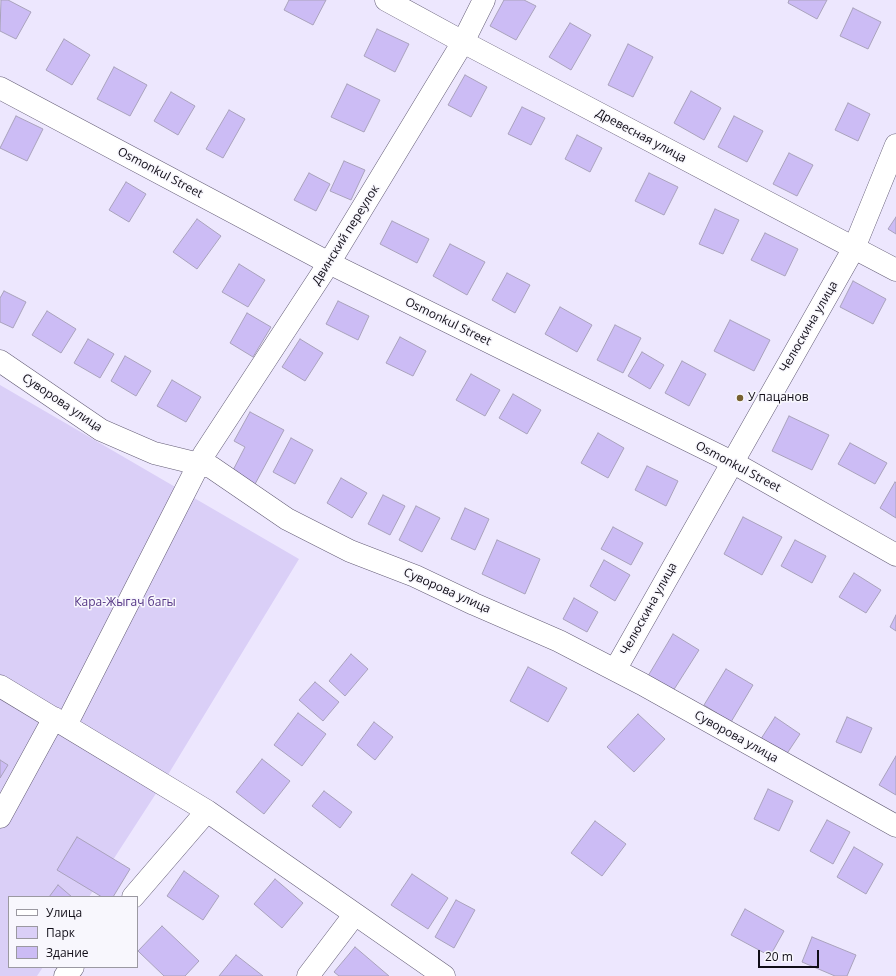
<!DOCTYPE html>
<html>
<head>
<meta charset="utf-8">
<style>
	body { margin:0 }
	#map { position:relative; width:896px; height:976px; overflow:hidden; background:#ede7fe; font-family:"Open Sans",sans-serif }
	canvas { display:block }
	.legend { position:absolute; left:8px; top:896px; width:130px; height:72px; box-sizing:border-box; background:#f8f7fd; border:1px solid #9b99a1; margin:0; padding:5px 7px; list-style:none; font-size:12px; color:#100d17 }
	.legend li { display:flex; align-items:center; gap:8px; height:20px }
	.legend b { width:20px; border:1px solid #9b99a1 }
	.scale { position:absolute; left:758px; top:950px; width:61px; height:18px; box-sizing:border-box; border:2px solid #100d17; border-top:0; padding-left:5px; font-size:12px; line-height:14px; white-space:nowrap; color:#100d17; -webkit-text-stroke:3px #f8f7fd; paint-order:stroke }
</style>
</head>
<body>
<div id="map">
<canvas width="896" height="976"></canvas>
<ul class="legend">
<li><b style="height:5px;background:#fff"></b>Улица</li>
<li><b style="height:11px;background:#dacff7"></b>Парк</li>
<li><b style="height:11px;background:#ccbcf5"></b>Здание</li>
</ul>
<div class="scale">20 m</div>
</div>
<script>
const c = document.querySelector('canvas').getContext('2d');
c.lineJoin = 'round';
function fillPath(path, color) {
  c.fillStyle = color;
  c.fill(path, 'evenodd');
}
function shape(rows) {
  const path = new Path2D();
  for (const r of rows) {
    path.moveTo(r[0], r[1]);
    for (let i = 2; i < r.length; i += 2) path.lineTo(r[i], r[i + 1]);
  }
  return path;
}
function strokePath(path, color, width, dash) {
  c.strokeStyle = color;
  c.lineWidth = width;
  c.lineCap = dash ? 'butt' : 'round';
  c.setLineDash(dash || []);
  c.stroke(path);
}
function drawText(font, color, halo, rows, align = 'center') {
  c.font = font + ' "Open Sans",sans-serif';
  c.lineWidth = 3;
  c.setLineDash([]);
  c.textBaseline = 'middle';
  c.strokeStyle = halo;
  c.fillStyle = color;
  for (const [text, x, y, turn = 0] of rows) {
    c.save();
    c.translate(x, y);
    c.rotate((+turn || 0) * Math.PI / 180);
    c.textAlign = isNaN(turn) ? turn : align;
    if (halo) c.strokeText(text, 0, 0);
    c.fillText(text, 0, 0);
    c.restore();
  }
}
fillPath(shape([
	[0,385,299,559,166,778,89,897,9,897,9,967,43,967,37,976,0,976]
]), '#dacff7');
const building = shape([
	[1,0,8,0,31,12,16,39,0,31,1,0],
	[289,0,326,0,313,25,284,10,289,0],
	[504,0,524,0,536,6,516,40,490,26,504,0],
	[789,0,827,0,817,19,788,3,789,0],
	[853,8,881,22,868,49,840,36,853,8],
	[570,23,591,35,571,70,549,57,570,23],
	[377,29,409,44,395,72,364,56,377,29],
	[64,39,90,55,72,85,46,70,64,39],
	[628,44,653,57,633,97,608,85,628,44],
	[114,67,147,85,130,116,97,99,114,67],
	[465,75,487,87,471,117,448,105,465,75],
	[347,84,380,100,364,132,331,117,347,84],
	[691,91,721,108,704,140,674,123,691,91],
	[171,92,195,106,178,135,154,121,171,92],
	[848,103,870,114,858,141,835,130,848,103],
	[522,107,545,118,531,145,508,134,522,107],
	[229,110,245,119,223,158,206,149,229,110],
	[16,116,43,129,27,161,0,148,16,116],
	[734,116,763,131,747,162,718,147,734,116],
	[577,135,602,148,590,172,565,159,577,135],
	[789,153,813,165,797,196,773,184,789,153],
	[344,161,365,170,351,200,330,191,344,161],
	[309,173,330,184,316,211,294,200,309,173],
	[649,173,678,187,664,215,635,201,649,173],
	[126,182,146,194,129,222,109,210,126,182],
	[715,209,739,220,723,254,699,244,715,209],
	[896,217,896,234,888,229,896,217],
	[197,219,221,236,197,269,173,252,197,219],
	[392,221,429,239,417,263,380,244,392,221],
	[765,233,798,249,785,276,751,260,765,233],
	[450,244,485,262,467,295,433,276,450,244],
	[239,264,265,280,248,307,222,292,239,264],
	[507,273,530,285,515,313,492,300,507,273],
	[853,281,886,299,873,324,840,307,853,281],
	[4,291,26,302,13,328,0,322,0,298,4,291],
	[338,301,369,316,358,340,326,324,338,301],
	[560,307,592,325,577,352,545,334,560,307],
	[47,311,76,329,61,353,32,335,47,311],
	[247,313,271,327,253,357,230,343,247,313],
	[730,320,770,340,754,371,714,351,730,320],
	[615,325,641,338,623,373,597,360,615,325],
	[400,337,426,351,413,376,386,363,400,337],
	[88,339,114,354,100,378,74,363,88,339],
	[300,339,323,353,305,381,282,367,300,339],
	[642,352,664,365,650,389,628,376,642,352],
	[125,356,151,371,136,396,111,381,125,356],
	[682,361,706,374,689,406,665,393,682,361],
	[471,374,500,390,485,416,456,400,471,374],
	[172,380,201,397,186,422,157,406,172,380],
	[513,394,541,410,527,434,499,418,513,394],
	[250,412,284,430,254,486,231,474,245,447,234,441,250,412],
	[789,416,829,435,812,470,772,451,789,416],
	[598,433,624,448,608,478,581,463,598,433],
	[291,438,313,450,295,484,273,472,291,438],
	[850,443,887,463,875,484,838,464,850,443],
	[647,466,678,481,666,506,635,490,647,466],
	[341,478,367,493,352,518,327,503,341,478],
	[895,482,896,483,896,518,880,508,895,482],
	[383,495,405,506,390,535,368,524,383,495],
	[416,506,440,518,422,552,399,540,416,506],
	[465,508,489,519,475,550,451,539,465,508],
	[743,517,782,537,762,575,724,554,743,517],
	[613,527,643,543,631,565,601,549,613,527],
	[497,540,540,559,525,594,482,574,497,540],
	[795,540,826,556,812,583,781,566,795,540],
	[604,560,630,575,615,601,590,586,604,560],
	[854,573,881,590,866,613,839,597,854,573],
	[574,598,598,612,587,632,563,619,574,598],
	[896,615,896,631,890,627,896,615],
	[673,634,699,650,673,691,648,676,673,634],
	[351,654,368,669,345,696,329,681,351,654],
	[528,667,567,688,548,722,510,701,528,667],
	[726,669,753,685,731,722,704,705,726,669],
	[315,682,339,702,323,721,299,700,315,682],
	[298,713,326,734,302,766,274,745,298,713],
	[638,714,665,739,634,772,607,747,638,714],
	[775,717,800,734,784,758,759,742,775,717],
	[847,717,872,728,861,753,836,742,847,717],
	[374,722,393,737,375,760,357,745,374,722],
	[896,756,896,795,879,785,896,756],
	[262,759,290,781,264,814,236,792,262,759],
	[0,760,8,765,0,778,0,760],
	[768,789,793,801,779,831,754,819,768,789],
	[324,791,352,812,340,828,312,806,324,791],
	[827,820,850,832,833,864,810,851,827,820],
	[595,821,626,844,602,876,571,853,595,821],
	[77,837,130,869,113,897,102,897,57,870,77,837],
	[854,847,883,864,866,894,837,877,854,847],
	[184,871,219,896,203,920,167,896,184,871],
	[412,874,448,898,428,929,391,905,412,874],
	[275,879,303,903,282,928,254,904,275,879],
	[58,885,72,897,49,897,58,885],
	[456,900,475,910,454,948,435,937,456,900],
	[745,909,784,931,770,956,731,935,745,909],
	[162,926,199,961,185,976,164,976,138,951,162,926],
	[812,937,856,955,847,976,835,976,802,962,812,937],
	[355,947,389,976,339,976,334,972,355,947],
	[236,955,263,976,219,976,236,955]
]);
fillPath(building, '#ccbcf5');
strokePath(building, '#a9a2bc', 1);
const minor = shape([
	[386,0,463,42,896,270],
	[0,361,101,430,154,453,211,467,287,519,350,551,415,576,474,604,559,641,642,684,896,826],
	[615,670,854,248,896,145],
	[0,686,207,811],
	[66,725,204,454,329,263,463,42,484,0],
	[0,817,54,718],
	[133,897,207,811,444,976],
	[65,976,73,967],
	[308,976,355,914]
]);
const tertiary = shape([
	[0,88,329,263,732,462,896,555]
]);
strokePath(minor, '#645d76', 23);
strokePath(tertiary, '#645d76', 23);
strokePath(minor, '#fff', 22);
strokePath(tertiary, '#fff', 22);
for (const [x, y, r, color] of [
	[740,398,4,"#776030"]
]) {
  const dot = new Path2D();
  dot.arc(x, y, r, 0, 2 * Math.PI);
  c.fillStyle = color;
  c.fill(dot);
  strokePath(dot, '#f8f7fd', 1.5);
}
drawText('12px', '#100d17', '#f8f7fd', [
	["Древесная улица",641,136,28],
	["Osmonkul Street",160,173,28],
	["Двинский переулок",346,235,-58],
	["Osmonkul Street",448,322,26],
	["Челюскина улица",809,327,-60],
	["Суворова улица",62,403,34],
	["Osmonkul Street",738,467,28],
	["Суворова улица",447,591,24],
	["Челюскина улица",649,609,-61],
	["Суворова улица",736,737,29]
]);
drawText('12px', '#100d17', '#f8f7fd', [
	["У пацанов",748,398]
], 'left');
drawText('12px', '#523384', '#f8f7fd', [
	["Кара-Жыгач багы",125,603]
]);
</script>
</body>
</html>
